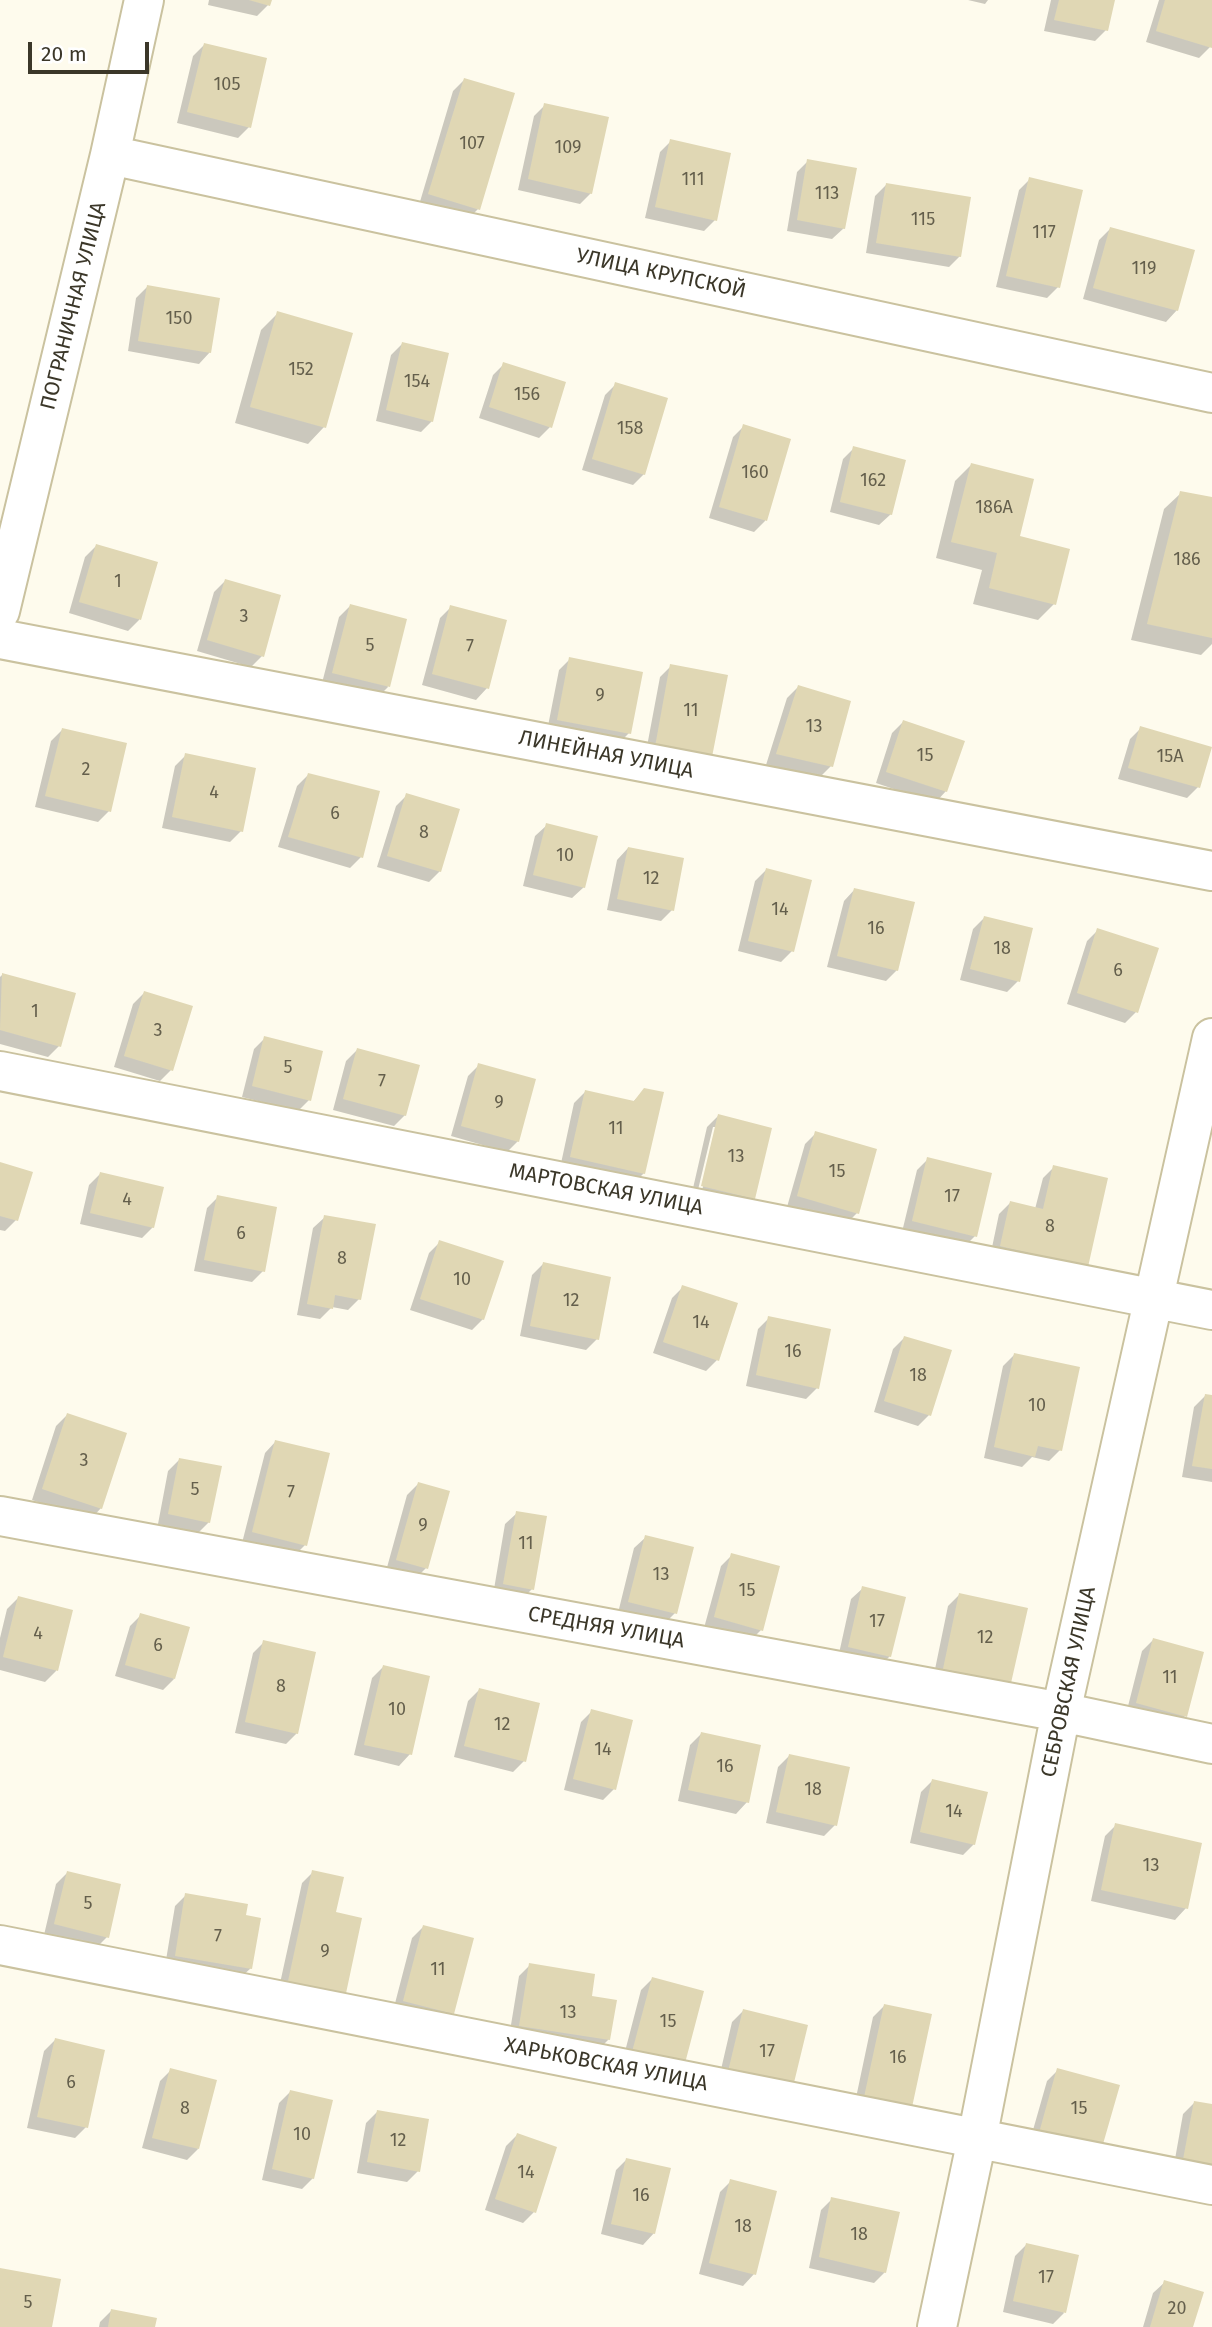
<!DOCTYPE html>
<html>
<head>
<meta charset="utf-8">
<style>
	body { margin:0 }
	#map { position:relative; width:1212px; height:2327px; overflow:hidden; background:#fefbed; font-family:"Fira Sans",sans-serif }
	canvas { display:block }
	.scale { position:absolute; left:28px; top:42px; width:121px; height:32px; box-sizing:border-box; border:4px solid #3b3729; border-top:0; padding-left:9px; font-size:21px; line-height:24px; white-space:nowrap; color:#3b3729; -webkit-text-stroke:5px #fff; paint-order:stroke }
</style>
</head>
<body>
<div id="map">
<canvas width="1212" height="2327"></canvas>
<div class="scale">20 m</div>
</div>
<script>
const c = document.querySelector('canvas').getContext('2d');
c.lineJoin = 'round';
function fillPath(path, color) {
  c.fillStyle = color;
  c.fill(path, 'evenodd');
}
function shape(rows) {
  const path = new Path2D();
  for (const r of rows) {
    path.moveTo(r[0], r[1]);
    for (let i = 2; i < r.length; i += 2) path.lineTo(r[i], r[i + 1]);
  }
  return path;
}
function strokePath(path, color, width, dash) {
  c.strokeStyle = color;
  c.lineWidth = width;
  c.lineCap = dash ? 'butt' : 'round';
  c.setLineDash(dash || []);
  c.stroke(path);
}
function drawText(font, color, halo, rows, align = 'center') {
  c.font = font + ' "Fira Sans",sans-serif';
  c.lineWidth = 5;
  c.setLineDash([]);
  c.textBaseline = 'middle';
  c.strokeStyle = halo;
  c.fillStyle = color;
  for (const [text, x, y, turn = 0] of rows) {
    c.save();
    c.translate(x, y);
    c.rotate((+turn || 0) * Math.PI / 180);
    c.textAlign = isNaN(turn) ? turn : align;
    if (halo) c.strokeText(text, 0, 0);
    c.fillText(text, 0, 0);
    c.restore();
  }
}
fillPath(shape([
	[209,0,270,0,268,5,257,16,208,5],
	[968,0,988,0,985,4],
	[1051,0,1113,0,1106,30,1095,41,1044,31],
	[1159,0,1212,0,1212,41,1210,47,1199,58,1146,42],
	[204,45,249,127,238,138,177,123,193,56],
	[464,80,478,209,467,220,419,205,453,91],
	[545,105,591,193,580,204,518,190,534,116],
	[671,141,715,220,704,231,645,218,660,152],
	[808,161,844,228,832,239,787,231,797,172],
	[1030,179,1058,287,1047,298,996,287,1019,190],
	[886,185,960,256,949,267,866,253,875,196],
	[1111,228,1177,310,1166,322,1083,299,1099,240],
	[147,287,210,352,199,364,128,351,136,298],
	[278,313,324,427,308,444,235,423,261,330],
	[402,344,432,421,421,432,376,421,391,355],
	[504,364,550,427,539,438,479,418,493,375],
	[616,384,644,474,633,485,582,470,605,395],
	[744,426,789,440,765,521,754,532,709,518,733,437],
	[854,448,891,514,879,525,830,512,843,459],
	[971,465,1018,537,1054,604,1038,620,973,604,982,570,936,558,955,481],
	[1181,493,1212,499,1212,644,1201,655,1131,640,1164,509],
	[96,546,155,563,139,620,128,631,69,613,85,557],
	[225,581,262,656,251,667,197,651,214,592],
	[350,606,388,687,377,698,322,683,339,617],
	[451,607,487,688,476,700,422,685,440,618],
	[570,659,629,733,618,744,547,731,559,670],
	[671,666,726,676,645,757,660,677],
	[798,687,831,766,820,777,766,765,787,698],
	[903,722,946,791,935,803,876,783,892,733],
	[1141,728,1198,787,1187,798,1118,779,1130,739],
	[62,730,109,811,98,822,35,807,51,741],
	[186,755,241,831,230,842,162,828,175,766],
	[308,775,361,857,350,868,278,847,297,786],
	[407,795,440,871,429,882,377,867,396,806],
	[547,825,584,887,572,898,523,886,535,836],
	[628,848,672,910,661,921,607,910,617,860],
	[766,870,792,951,781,962,738,951,755,881],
	[855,889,897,970,886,981,827,967,844,901],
	[984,918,1018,981,1007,992,960,980,973,929],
	[1098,930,1136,1012,1125,1023,1067,1004,1087,941],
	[2,975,59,1046,48,1057,0,1044,0,977],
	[144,993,171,1070,160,1081,114,1067,133,1004],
	[265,1038,309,1100,298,1111,242,1097,254,1049],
	[357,1050,405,1115,394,1126,333,1110,346,1061],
	[479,1065,518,1141,507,1152,451,1136,468,1076],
	[645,1089,644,1173,633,1184,560,1168,574,1103,585,1092,632,1103],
	[718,1116,753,1198,742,1209,691,1197,707,1127],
	[713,1127,717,1127,701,1195,697,1194],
	[816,1133,857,1213,846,1224,787,1207,805,1144],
	[928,1159,975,1236,964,1247,902,1232,917,1170],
	[0,1164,16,1220,5,1231,0,1230],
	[1054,1167,1075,1277,990,1257,999,1214,1010,1203,1035,1209,1043,1178],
	[100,1174,153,1227,142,1238,80,1224,89,1185],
	[218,1197,263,1271,252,1282,194,1271,207,1208],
	[325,1217,359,1299,348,1310,332,1307,320,1319,297,1315,313,1228],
	[440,1242,483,1319,472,1330,410,1310,429,1253],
	[543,1264,597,1339,586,1350,520,1336,532,1275],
	[683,1287,717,1360,706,1371,653,1353,672,1298],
	[769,1318,817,1388,806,1399,746,1386,758,1329],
	[904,1338,929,1415,918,1426,874,1412,893,1349],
	[1014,1355,1060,1450,1049,1461,1032,1457,1022,1467,984,1458,1003,1366],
	[1205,1396,1212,1397,1212,1482,1182,1477,1194,1407],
	[67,1415,101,1508,90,1520,32,1500,56,1426],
	[276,1441,305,1545,294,1556,242,1543,265,1453],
	[179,1460,209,1522,198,1533,158,1524,168,1471],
	[418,1484,426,1568,415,1579,386,1571,407,1495],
	[517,1513,532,1589,521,1600,493,1595,505,1524],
	[646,1537,675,1613,664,1624,618,1613,634,1548],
	[732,1555,761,1630,750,1641,704,1628,721,1566],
	[863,1588,890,1656,879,1667,838,1658,851,1599],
	[959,1595,1010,1683,999,1694,933,1679,948,1606],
	[18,1598,71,1611,56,1671,45,1682,0,1670,0,1638,7,1609],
	[141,1615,174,1679,163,1690,115,1676,130,1626],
	[1153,1640,1185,1716,1174,1727,1126,1714,1142,1651],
	[264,1642,297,1733,286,1744,235,1733,253,1653],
	[383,1667,410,1754,399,1766,354,1755,372,1678],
	[479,1690,524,1761,513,1772,454,1757,468,1701],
	[592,1711,614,1789,603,1800,564,1790,581,1722],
	[701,1734,747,1802,736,1814,678,1801,690,1745],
	[789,1756,835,1825,824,1836,766,1823,778,1767],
	[932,1781,974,1844,963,1855,910,1843,921,1792],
	[1116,1825,1186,1908,1175,1920,1091,1901,1105,1836],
	[313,1872,334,1913,343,1997,277,1997,302,1883],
	[67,1873,107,1937,96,1948,44,1935,56,1884],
	[186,1895,244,1916,251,1968,239,1979,165,1966,175,1906],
	[423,1927,452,2013,441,2024,393,2011,412,1938],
	[530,1965,609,2039,598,2050,509,2037,519,1976],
	[652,1979,702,1993,622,2063,641,1990],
	[884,2006,930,2016,853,2112,873,2017],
	[743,2011,806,2026,716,2091,732,2022],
	[55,2040,86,2127,75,2138,27,2128,44,2051],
	[171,2070,198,2149,187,2160,142,2148,160,2081],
	[1058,2070,1117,2086,1029,2144,1047,2081],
	[290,2092,313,2178,302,2189,262,2180,279,2103],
	[1194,2103,1212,2106,1212,2184,1172,2176,1183,2114],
	[377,2112,418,2171,407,2182,357,2173,366,2123],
	[517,2135,534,2212,523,2223,485,2210,506,2146],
	[627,2159,654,2233,643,2245,601,2234,616,2170],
	[731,2181,754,2274,743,2286,699,2274,720,2192],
	[832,2199,885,2272,874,2283,809,2268,821,2210],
	[1026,2245,1064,2313,1053,2324,1003,2312,1015,2256],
	[1165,2282,1192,2327,1143,2327,1153,2293],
	[111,2311,154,2327,99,2327,100,2322]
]), '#0003');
fillPath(shape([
	[249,0,272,0,270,6],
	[1059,0,1115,0,1108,31,1054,20],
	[1165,0,1212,0,1212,48,1156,31],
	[204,43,267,58,251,128,187,112],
	[464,78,515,93,480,210,428,194],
	[544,103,609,117,592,194,528,179],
	[670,139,731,153,717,221,655,207],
	[807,159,857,168,845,229,797,220],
	[1029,177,1083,190,1060,288,1006,276],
	[886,183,971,197,961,257,876,243],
	[1110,227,1195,250,1178,311,1093,288],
	[147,285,220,298,211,353,138,341],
	[277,311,353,333,326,428,250,407],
	[402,342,449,353,433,422,386,410],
	[503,362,566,382,552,428,489,407],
	[615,382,668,398,645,475,592,459],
	[743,424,791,439,767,521,719,507],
	[853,446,906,460,892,515,840,502],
	[971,463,1034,479,1020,536,1070,549,1056,605,989,588,997,553,951,542],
	[1180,491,1212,497,1212,638,1147,624],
	[96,544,158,562,141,620,79,602],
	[225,579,281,595,264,657,207,640],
	[350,604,407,619,390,687,332,673],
	[450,605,507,620,489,689,432,674],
	[569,657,643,672,631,734,557,720],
	[670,664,728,675,712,757,655,747],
	[798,685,851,701,833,767,776,754],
	[903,720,965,741,947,792,886,772],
	[1140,726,1212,747,1200,788,1128,768],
	[62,728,127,743,111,812,45,796],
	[185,753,256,768,243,832,172,817],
	[308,773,380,791,363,858,288,837],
	[406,793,460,809,441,872,387,856],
	[546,823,598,836,585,888,533,875],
	[628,847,684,858,674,911,617,899],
	[766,868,812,880,794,952,748,941],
	[854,888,915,902,898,971,837,956],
	[984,916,1033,928,1020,982,970,969],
	[1097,928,1159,948,1138,1013,1077,993],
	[2,973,76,993,61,1047,0,1030],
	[144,991,193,1006,173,1071,124,1056],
	[264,1036,323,1051,311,1101,252,1086],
	[357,1048,420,1065,406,1116,343,1099],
	[478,1063,536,1079,519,1142,461,1126],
	[644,1088,664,1092,645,1174,570,1157,585,1090,634,1101],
	[718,1114,772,1128,755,1199,701,1186],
	[815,1131,877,1149,859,1214,797,1196],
	[927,1157,992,1173,977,1237,912,1221],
	[0,1162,33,1172,18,1221,0,1216],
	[1053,1165,1108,1178,1088,1267,1000,1246,1010,1201,1043,1209],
	[100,1172,164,1187,154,1228,90,1213],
	[217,1195,277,1207,265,1272,204,1260],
	[324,1215,376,1224,361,1300,335,1295,333,1309,307,1304],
	[439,1240,504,1261,484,1320,420,1299],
	[543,1262,611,1277,599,1340,530,1326],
	[682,1285,738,1303,719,1361,663,1342],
	[768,1316,831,1329,819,1389,756,1375],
	[904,1336,952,1350,931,1416,884,1401],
	[1014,1353,1080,1367,1062,1451,1038,1446,1035,1457,994,1447],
	[1205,1394,1212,1395,1212,1469,1192,1466],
	[67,1413,127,1433,102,1509,42,1489],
	[275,1440,330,1453,307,1546,252,1532],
	[179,1458,222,1466,210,1523,168,1514],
	[418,1482,450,1491,428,1569,396,1560],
	[516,1511,547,1516,534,1590,503,1584],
	[645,1535,694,1547,677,1614,628,1602],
	[731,1553,780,1566,763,1631,714,1617],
	[862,1586,906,1597,891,1657,848,1647],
	[959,1593,1028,1608,1011,1683,943,1669],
	[18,1596,73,1610,58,1671,3,1657],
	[140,1613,190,1627,175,1679,125,1665],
	[1153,1638,1204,1652,1187,1717,1136,1703],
	[263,1640,316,1652,298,1734,245,1722],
	[383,1665,430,1676,412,1755,364,1745],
	[479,1688,540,1703,526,1762,464,1746],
	[591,1709,633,1720,616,1790,573,1779],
	[701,1732,761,1745,749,1803,688,1790],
	[789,1754,850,1767,837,1826,776,1812],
	[932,1779,988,1792,975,1845,920,1832],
	[1115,1823,1202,1843,1188,1909,1101,1890],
	[312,1870,344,1877,336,1912,362,1918,345,1998,287,1986],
	[67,1871,121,1884,109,1938,54,1924],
	[185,1893,248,1904,246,1915,261,1918,252,1969,175,1956],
	[423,1925,474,1938,454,2014,403,2001],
	[529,1963,595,1974,592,1996,617,2000,610,2040,519,2026],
	[652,1977,704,1991,684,2067,632,2052],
	[884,2004,932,2014,911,2112,863,2102],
	[743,2009,808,2025,791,2095,726,2080],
	[55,2038,105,2050,88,2128,37,2117],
	[170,2068,217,2080,199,2149,152,2138],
	[1057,2068,1120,2085,1101,2151,1039,2133],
	[290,2090,333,2100,314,2179,272,2169],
	[1194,2101,1212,2104,1212,2171,1182,2165],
	[377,2110,429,2119,420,2172,367,2162],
	[517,2133,557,2147,536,2213,495,2199],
	[626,2158,671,2168,655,2234,611,2224],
	[730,2179,777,2191,756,2275,709,2263],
	[831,2197,900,2212,886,2273,819,2257],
	[1026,2243,1079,2255,1066,2313,1013,2301],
	[0,2268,61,2279,52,2327,0,2327],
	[1164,2280,1204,2292,1193,2327,1150,2327],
	[111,2309,157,2318,155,2327,108,2327]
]), '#e0d7b4');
const minor = shape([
	[110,155,1212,393],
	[0,611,110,155,144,0],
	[0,639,1212,871],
	[0,1071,1212,1310],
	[0,1516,1061,1712,1212,1744],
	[0,1945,1212,2185],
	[937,2327,977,2139,1061,1712,1212,1038]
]);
strokePath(minor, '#cac29f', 42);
strokePath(minor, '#fff', 38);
drawText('18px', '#645f4c', null, [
	["105",227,85],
	["107",472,144],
	["109",568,148],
	["111",693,180],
	["113",827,194],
	["115",923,220],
	["117",1044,233],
	["119",1144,269],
	["150",179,319],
	["152",301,370],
	["154",417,382],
	["156",527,395],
	["158",630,429],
	["160",755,473],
	["162",873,481],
	["186А",994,508],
	["186",1187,560],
	["1",118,582],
	["3",244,617],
	["5",370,646],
	["7",470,647],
	["9",600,696],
	["11",691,711],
	["13",814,727],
	["15",925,756],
	["15А",1170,757],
	["2",86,770],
	["4",214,793],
	["6",335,814],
	["8",424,833],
	["10",565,856],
	["12",651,879],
	["14",780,910],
	["16",876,929],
	["18",1002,949],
	["6",1118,971],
	["1",35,1012],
	["3",158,1031],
	["5",288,1068],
	["7",382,1082],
	["9",499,1103],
	["11",616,1129],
	["13",736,1157],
	["15",837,1172],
	["17",952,1197],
	["4",127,1200],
	["8",1050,1227],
	["6",241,1234],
	["8",342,1259],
	["10",462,1280],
	["12",571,1301],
	["14",701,1323],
	["16",793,1352],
	["18",918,1376],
	["10",1037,1406],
	["3",84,1461],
	["5",195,1490],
	["7",291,1493],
	["9",423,1526],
	["11",526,1544],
	["13",661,1575],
	["15",747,1591],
	["17",877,1622],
	["4",38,1634],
	["12",985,1638],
	["6",158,1646],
	["11",1170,1678],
	["8",281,1687],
	["10",397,1710],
	["12",502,1725],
	["14",603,1750],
	["16",725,1767],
	["18",813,1790],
	["14",954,1812],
	["13",1151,1866],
	["5",88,1904],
	["7",218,1937],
	["9",325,1952],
	["11",438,1970],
	["13",568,2013],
	["15",668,2022],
	["17",767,2052],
	["16",898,2058],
	["6",71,2083],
	["8",185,2109],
	["15",1079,2109],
	["10",302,2135],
	["12",398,2141],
	["14",526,2173],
	["16",641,2196],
	["18",743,2227],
	["18",859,2235],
	["17",1046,2278],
	["5",28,2303],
	["20",1177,2309]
]);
drawText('21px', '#3b3729', '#fff', [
	["УЛИЦА КРУПСКОЙ",661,274,12],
	["ПОГРАНИЧНАЯ УЛИЦА",74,306,-76],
	["ЛИНЕЙНАЯ УЛИЦА",606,755,11],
	["МАРТОВСКАЯ УЛИЦА",606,1190,11],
	["СРЕДНЯЯ УЛИЦА",606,1628,10],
	["СЕБРОВСКАЯ УЛИЦА",1069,1682,-78],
	["ХАРЬКОВСКАЯ УЛИЦА",606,2065,11]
]);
</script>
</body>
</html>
